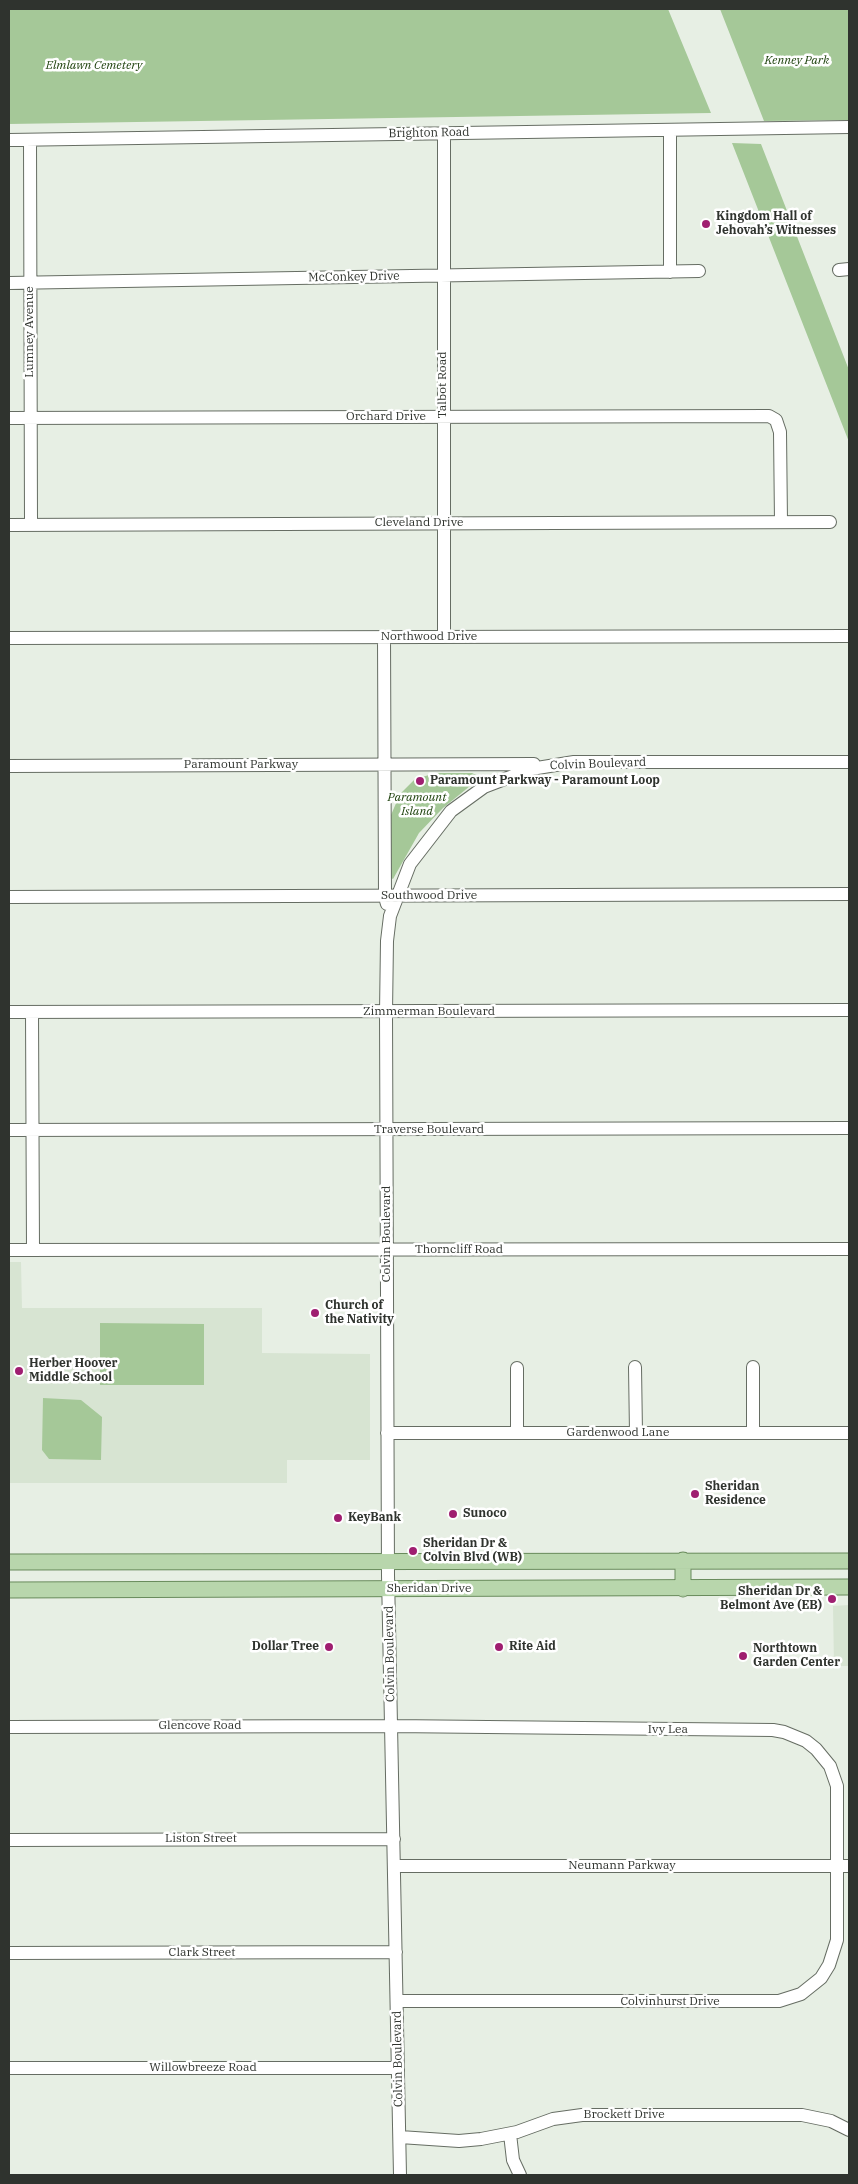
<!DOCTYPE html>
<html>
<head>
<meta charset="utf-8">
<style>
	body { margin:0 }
	#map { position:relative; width:858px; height:2184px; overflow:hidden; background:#e7efe4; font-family:"IBM Plex Serif",serif }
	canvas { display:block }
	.frame { position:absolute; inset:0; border:10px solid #2f332e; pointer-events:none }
</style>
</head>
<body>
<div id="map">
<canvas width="858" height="2184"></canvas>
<div class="frame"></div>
</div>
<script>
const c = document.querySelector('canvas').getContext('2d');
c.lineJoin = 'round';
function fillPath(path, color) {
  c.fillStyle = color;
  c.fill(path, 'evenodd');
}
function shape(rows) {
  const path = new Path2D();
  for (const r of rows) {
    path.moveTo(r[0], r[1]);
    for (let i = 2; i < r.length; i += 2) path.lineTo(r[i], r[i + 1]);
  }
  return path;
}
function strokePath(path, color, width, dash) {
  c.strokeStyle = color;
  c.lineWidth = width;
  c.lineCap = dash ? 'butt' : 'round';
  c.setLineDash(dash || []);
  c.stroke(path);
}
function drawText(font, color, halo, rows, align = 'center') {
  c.font = font + ' "IBM Plex Serif",serif';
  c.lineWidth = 5;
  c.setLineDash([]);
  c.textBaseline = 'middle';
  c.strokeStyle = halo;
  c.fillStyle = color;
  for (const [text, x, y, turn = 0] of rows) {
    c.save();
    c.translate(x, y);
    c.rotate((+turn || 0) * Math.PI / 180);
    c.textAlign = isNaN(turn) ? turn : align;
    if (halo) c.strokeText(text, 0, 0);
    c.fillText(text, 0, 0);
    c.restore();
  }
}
fillPath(shape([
	[9,1262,21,1262,22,1308,262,1308,262,1353,370,1354,370,1460,287,1460,287,1483,9,1483],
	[849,1605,849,1666,834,1666,833,1606]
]), '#d7e4d2');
fillPath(shape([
	[9,9,668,9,711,113,9,124],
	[720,9,849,9,849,120,764,121],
	[732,143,761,144,849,370,849,442],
	[436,773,472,773,476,775,475,782,443,808,419,833,393,879,391,878,391,815,400,794,415,779],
	[100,1323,204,1324,204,1385,100,1385],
	[43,1398,81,1400,102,1417,101,1460,49,1459,42,1450]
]), '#a5c898');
const minor = shape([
	[670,130,670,272],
	[9,140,849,127],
	[30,140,31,525],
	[839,270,849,269],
	[9,283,699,271],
	[9,418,769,416,776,420,780,432,781,522],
	[9,525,830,522],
	[384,637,385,897,387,904],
	[444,637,444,133],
	[9,638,849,636],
	[9,766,534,764],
	[9,897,849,894],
	[9,1012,849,1010],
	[32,1012,33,1250],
	[9,1130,849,1128],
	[9,1250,849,1249],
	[635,1367,636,1433],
	[753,1367,753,1433],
	[387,1433,849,1433],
	[517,1433,517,1368],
	[9,1727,392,1726,773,1730,784,1732,806,1741,816,1749,830,1766,837,1786,837,1940,829,1965,821,1978,801,1994,779,2001,397,2001],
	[9,1840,394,1839],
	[394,1866,849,1866],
	[9,1953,396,1952],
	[9,2068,398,2068],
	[510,2134,513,2160,520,2175],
	[400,2137,459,2141,481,2139,517,2132,553,2119,582,2115,802,2115,831,2121,849,2130],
	[400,2175,388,1575,386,1012,387,941,390,916,410,864,451,811,484,787,531,769,574,762,849,762]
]);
const major = shape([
	[9,1562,849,1561],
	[683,1589,683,1560],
	[9,1590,849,1587]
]);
strokePath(minor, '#666d63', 14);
strokePath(major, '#698b5c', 17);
strokePath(minor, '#fff', 12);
strokePath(major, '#b8d6ac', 15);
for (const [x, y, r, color] of [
	[706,224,5,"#9f1e70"],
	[420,781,5,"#9f1e70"],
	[315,1313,5,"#9f1e70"],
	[19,1371,5,"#9f1e70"],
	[695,1494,5,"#9f1e70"],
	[453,1514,5,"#9f1e70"],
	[338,1518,5,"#9f1e70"],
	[413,1551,5,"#9f1e70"],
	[832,1599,5,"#9f1e70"],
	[329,1647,5,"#9f1e70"],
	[499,1647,5,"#9f1e70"],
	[743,1656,5,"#9f1e70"]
]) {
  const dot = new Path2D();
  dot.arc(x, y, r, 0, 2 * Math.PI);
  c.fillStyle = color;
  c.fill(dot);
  strokePath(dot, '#fff', 2);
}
drawText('italic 12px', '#1e420d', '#fff', [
	["Kenney Park",797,61],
	["Elmlawn Cemetery",94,66],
	["Paramount",417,798],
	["Island",417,812]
]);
drawText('12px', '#2f332e', '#fff', [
	["Brighton Road",429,133,-1],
	["McConkey Drive",354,277,-1],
	["Lumney Avenue",30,332,-90],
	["Talbot Road",443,385,-90],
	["Orchard Drive",386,417],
	["Cleveland Drive",419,523],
	["Northwood Drive",429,637],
	["Colvin Boulevard",598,764,-2],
	["Paramount Parkway",241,765],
	["Southwood Drive",429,896],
	["Zimmerman Boulevard",429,1012],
	["Traverse Boulevard",429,1130],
	["Colvin Boulevard",387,1234,-90],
	["Thorncliff Road",459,1250],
	["Gardenwood Lane",618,1433],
	["Sheridan Drive",429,1589],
	["Colvin Boulevard",390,1654,-91],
	["Glencove Road",200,1726],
	["Ivy Lea",668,1730],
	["Liston Street",201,1839],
	["Neumann Parkway",622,1866],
	["Clark Street",202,1953],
	["Colvinhurst Drive",670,2002],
	["Colvin Boulevard",398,2059,-91],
	["Willowbreeze Road",203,2068],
	["Brockett Drive",624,2115]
]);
drawText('bold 12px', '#2f332e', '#fff', [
	["Kingdom Hall of",716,217],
	["Jehovah’s Witnesses",716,231],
	["Paramount Parkway - Paramount Loop",430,781],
	["Church of",325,1306],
	["the Nativity",325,1320],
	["Herber Hoover",29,1364],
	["Middle School",29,1378],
	["Sheridan",705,1487],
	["Residence",705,1501],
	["Sunoco",463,1514],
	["KeyBank",348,1518],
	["Sheridan Dr &",423,1544],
	["Colvin Blvd (WB)",423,1558],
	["Sheridan Dr &",822,1592,"right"],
	["Belmont Ave (EB)",822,1606,"right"],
	["Dollar Tree",319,1647,"right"],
	["Rite Aid",509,1647],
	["Northtown",753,1649],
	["Garden Center",753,1663]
], 'left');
</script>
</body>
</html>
